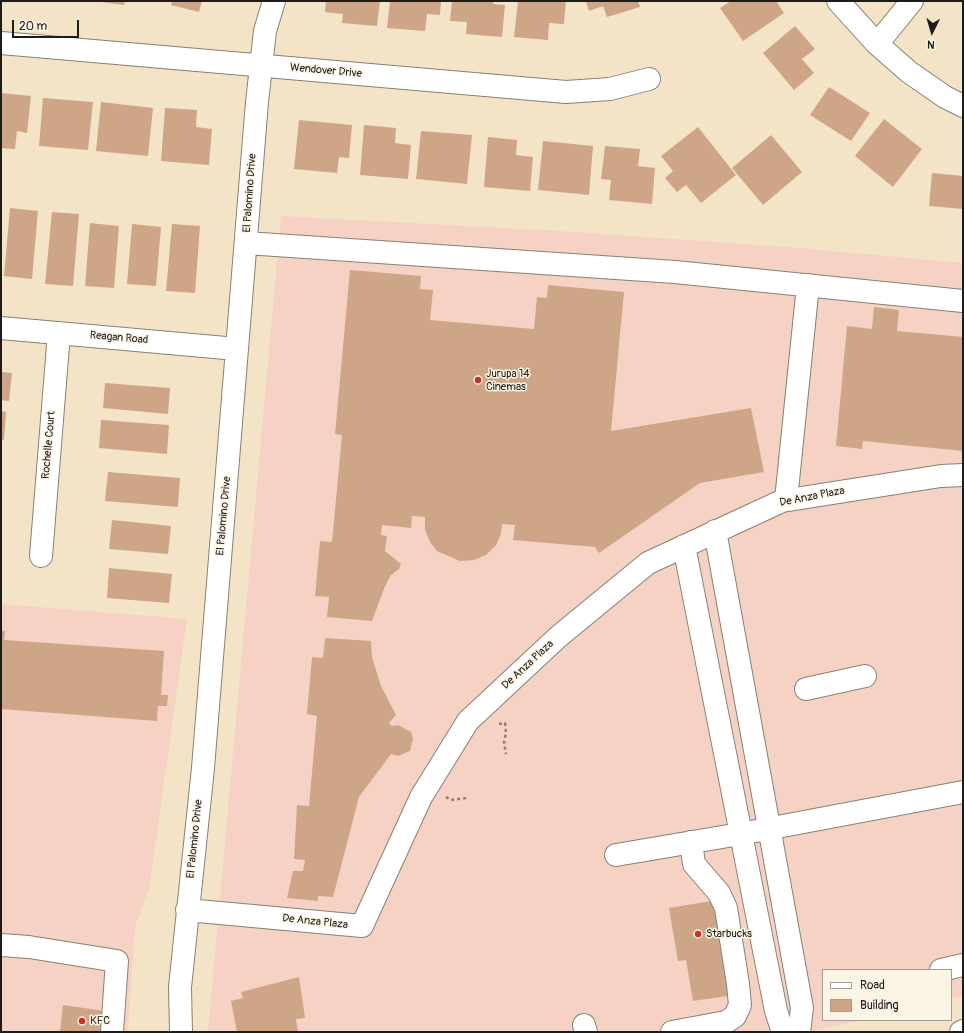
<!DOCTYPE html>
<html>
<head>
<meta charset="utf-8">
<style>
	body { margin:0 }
	#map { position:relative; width:964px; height:1033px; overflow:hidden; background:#f3e4c8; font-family:Pangolin,sans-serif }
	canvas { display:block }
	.frame { position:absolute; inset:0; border:2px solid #1c1c1c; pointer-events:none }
	.legend { position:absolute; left:822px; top:969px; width:130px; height:52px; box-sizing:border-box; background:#fcf5e5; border:1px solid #a29e95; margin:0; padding:5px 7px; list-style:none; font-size:12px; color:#1c1c1c }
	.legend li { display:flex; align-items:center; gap:8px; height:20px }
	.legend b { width:20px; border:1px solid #a29e95 }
	.north { position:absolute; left:912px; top:12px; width:40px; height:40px; -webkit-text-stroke:3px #fcf5e5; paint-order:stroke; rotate:185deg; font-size:11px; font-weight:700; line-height:16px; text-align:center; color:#1c1c1c }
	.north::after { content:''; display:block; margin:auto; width:14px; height:18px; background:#1c1c1c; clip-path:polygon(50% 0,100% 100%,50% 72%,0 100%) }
	.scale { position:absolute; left:12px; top:20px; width:67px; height:18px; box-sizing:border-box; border:2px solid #1c1c1c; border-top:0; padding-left:5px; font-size:12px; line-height:14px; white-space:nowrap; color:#1c1c1c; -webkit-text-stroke:3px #fcf5e5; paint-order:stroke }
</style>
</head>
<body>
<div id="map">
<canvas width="964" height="1033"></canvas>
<div class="frame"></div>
<ul class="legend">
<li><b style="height:5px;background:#fff"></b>Road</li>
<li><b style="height:11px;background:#cea687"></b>Building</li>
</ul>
<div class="north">N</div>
<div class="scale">20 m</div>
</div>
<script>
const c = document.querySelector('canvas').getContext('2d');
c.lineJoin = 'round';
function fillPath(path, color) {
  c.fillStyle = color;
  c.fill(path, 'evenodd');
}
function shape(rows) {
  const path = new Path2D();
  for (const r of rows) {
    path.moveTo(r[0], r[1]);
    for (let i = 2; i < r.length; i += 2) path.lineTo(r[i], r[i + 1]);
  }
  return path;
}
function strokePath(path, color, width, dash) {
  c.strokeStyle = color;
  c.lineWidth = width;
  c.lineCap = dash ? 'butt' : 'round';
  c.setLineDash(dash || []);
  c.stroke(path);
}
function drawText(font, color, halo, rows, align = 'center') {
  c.font = font + ' Pangolin,sans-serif';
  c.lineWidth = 3;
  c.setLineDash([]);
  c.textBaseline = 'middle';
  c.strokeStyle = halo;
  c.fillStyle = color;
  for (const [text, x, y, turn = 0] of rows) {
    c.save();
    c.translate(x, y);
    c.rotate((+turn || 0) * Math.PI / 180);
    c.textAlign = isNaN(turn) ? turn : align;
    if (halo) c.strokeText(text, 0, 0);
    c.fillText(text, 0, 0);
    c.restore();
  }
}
fillPath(shape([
	[281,216,560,231,788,247,963,263,963,996,951,999,951,970,823,970,823,1020,862,1020,810,1032,208,1032],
	[1,604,187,619,149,890,135,927,128,1032,1,1032]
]), '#f6d2c4');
fillPath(shape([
	[94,1,125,1,124,5],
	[172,1,202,1,199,12,171,5],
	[326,1,380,1,377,26,342,23,343,14,325,12],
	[390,1,441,1,440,15,427,14,425,31,387,28],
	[452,1,494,1,493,4,505,5,502,37,466,34,467,22,450,21],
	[518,1,566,1,564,24,549,23,548,40,514,37],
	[586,1,638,1,640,7,607,17,603,6,589,11],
	[731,1,776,1,784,13,743,41,720,8],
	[795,26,815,49,802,59,814,73,794,90,763,53],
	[829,87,870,113,851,141,810,115],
	[1,93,31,96,27,133,17,131,15,149,1,148],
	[43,98,93,102,88,150,39,146],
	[101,102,153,108,148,156,96,151],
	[165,108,197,110,196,127,212,129,209,165,161,161],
	[884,119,922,149,893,187,855,156],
	[299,120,352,125,349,158,339,157,337,173,294,169],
	[364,125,396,128,395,143,411,145,408,179,360,175],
	[698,127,736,175,701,203,686,185,677,192,665,178,673,171,661,156],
	[421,131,472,135,467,184,416,179],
	[771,135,802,172,763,205,732,168],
	[488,137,517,140,516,155,533,157,530,191,484,187],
	[543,141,593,146,589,195,538,190],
	[605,146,640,149,638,166,655,168,652,204,609,200,611,180,601,179],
	[932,173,963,176,963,209,929,206],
	[10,208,38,211,32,279,4,276],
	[52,212,79,214,73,286,45,284],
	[90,223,119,226,114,288,85,286],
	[132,224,161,227,156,286,127,284],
	[172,224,200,226,195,293,166,291],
	[350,270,421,276,420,289,433,290,430,320,534,329,537,297,547,298,548,285,624,292,611,431,751,408,764,472,700,483,599,553,595,547,513,540,515,525,502,524,501,534,496,545,486,555,474,560,460,561,437,551,430,542,425,530,425,517,412,516,411,528,382,525,381,535,387,536,385,551,401,564,399,569,391,575,385,586,372,621,327,617,329,597,315,596,320,541,332,542,342,435,335,434],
	[874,307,899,310,897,331,963,337,963,451,863,441,862,449,836,446,847,326,872,329],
	[1,372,12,373,9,401,1,400],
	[105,383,170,388,168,414,103,408],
	[1,411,6,412,4,440,1,440],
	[101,420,169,425,167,454,99,448],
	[108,472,180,478,178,507,105,501],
	[112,520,171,526,168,554,109,549],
	[109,568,172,574,169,603,107,598],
	[1,631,5,631,4,640,164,651,161,695,168,695,167,706,158,706,157,721,1,709],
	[325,638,371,641,372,657,381,686,396,715,389,723,392,726,398,725,411,732,413,739,410,751,398,756,391,754,359,797,333,897,318,896,318,901,287,898,293,871,303,871,305,860,294,859,297,805,309,806,317,716,307,714,312,657,323,658],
	[717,900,734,995,693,1001,686,960,678,961,669,908],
	[299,977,305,1018,296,1019,298,1032,237,1032,231,1001,243,998,241,992],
	[63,1005,105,1011,102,1032,60,1032]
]), '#cea687');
const minor = shape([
	[838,1,877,44,909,72,945,97,963,106],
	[1,43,566,92,610,89,649,79],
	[877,44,912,1],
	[246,243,675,272,963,301],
	[1,328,237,349],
	[786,500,808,285],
	[715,531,802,1008,799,1032],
	[684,546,776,1011,783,1032],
	[41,556,59,333],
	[806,689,865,676],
	[616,855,740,834,963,792],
	[187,910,362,926,421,797,468,721,558,637,648,563,782,501,941,476,963,475],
	[1,945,29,947,117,961,112,1032],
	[941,970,963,965],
	[584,1025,586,1032],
	[181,1032,180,987,203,768,257,102,265,31,274,1],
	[672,1032,726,1022,735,1016,740,1005,738,984,726,908,719,893,694,864,691,842]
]);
const major = shape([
	[961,1032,963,1031]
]);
strokePath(minor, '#888072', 24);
strokePath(major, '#888072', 24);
strokePath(shape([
	[499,724,505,723,506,733,504,742,506,754],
	[446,797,451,800,467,798]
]), '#888072', 2.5, [3, 3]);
strokePath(minor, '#fff', 22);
strokePath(major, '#fff', 22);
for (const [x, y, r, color] of [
	[478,380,4,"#c8321e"],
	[698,934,4,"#c8321e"],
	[82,1021,4,"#c8321e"]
]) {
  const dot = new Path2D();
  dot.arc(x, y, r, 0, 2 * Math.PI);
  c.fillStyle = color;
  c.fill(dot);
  strokePath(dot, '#fcf5e5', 1.5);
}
drawText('11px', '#1c1c1c', '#fcf5e5', [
	["Wendover Drive",326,71,5],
	["El Palomino Drive",250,193,-86],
	["Reagan Road",119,338,5],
	["Rochelle Court",49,445,-85],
	["De Anza Plaza",812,497,-11],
	["El Palomino Drive",224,516,-85],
	["De Anza Plaza",528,665,-43],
	["El Palomino Drive",195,839,-84],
	["De Anza Plaza",315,922,6]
]);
drawText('11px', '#1c1c1c', '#fcf5e5', [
	["Jurupa 14",486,374],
	["Cinemas",486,387],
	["Starbucks",706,934],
	["KFC",90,1021]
], 'left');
</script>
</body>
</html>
